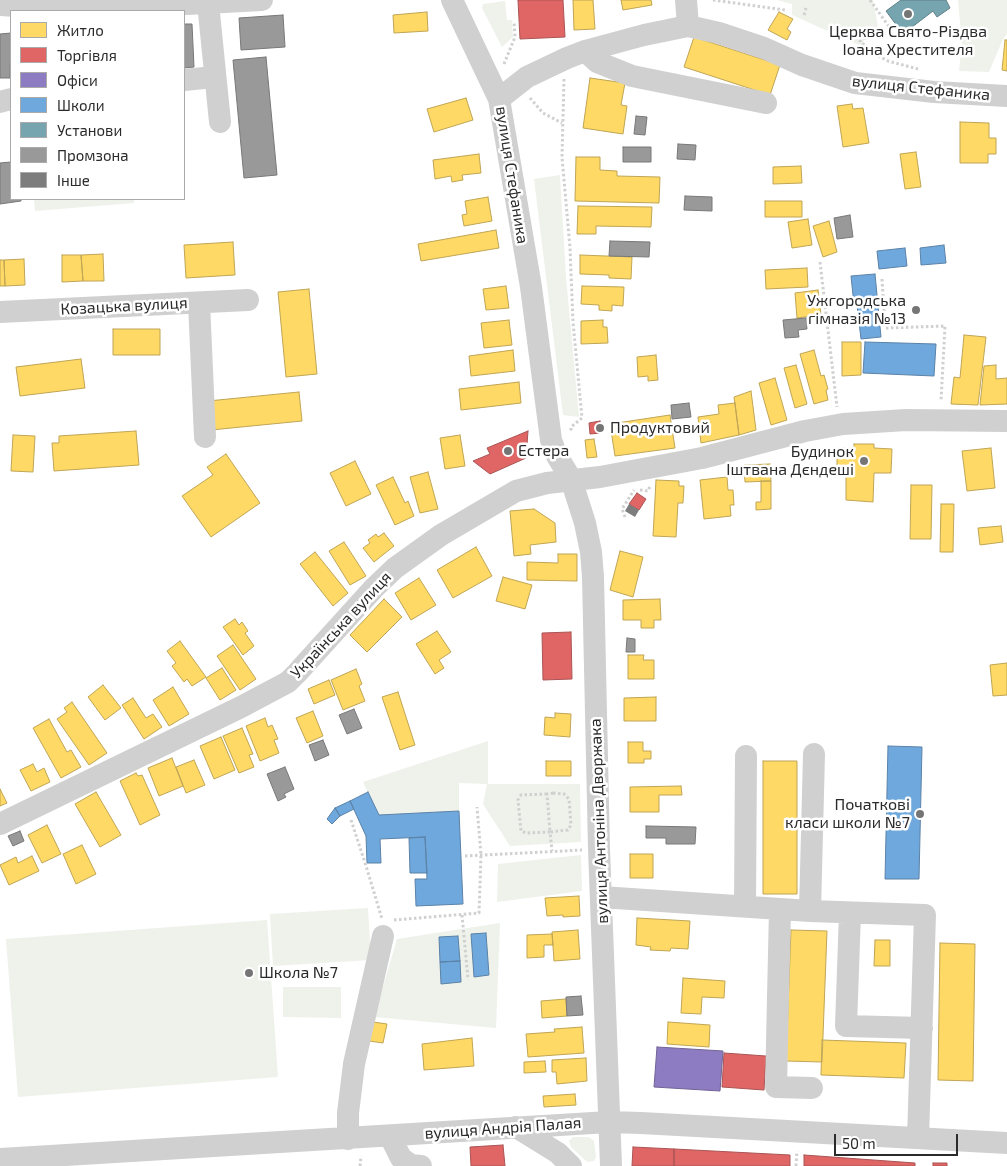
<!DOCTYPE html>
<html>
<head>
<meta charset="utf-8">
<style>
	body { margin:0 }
	#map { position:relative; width:1007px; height:1166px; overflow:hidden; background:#fff; font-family:"Exo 2",sans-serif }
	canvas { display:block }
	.legend { position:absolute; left:10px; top:10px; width:175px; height:190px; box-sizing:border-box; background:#fff; border:1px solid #aaa; margin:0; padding:6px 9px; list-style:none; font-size:15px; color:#2b2b2b }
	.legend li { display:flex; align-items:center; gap:10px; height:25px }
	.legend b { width:25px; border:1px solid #aaa }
	.scale { position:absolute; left:834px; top:1134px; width:124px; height:22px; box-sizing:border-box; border:2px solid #2b2b2b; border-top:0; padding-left:6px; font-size:15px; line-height:18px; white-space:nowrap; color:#2b2b2b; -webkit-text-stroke:4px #fff; paint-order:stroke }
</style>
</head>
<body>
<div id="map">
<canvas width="1007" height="1166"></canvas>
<ul class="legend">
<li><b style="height:14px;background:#ffd966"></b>Житло</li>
<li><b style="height:14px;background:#e06666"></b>Торгівля</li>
<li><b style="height:14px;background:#8e7cc3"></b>Офіси</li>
<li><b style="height:14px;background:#6fa8dc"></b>Школи</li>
<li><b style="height:14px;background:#76a5af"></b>Установи</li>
<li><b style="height:14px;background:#999"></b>Промзона</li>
<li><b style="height:14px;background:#7d7d7d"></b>Інше</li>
</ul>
<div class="scale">50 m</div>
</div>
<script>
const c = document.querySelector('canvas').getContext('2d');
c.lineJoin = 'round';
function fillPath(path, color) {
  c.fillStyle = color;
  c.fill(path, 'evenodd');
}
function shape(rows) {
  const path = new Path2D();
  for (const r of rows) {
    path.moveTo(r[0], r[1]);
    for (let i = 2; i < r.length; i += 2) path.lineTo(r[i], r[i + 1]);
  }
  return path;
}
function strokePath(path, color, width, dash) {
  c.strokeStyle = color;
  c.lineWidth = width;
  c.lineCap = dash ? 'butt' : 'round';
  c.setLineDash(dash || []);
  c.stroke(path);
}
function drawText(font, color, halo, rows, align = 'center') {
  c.font = font + ' "Exo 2",sans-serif';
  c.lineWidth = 5;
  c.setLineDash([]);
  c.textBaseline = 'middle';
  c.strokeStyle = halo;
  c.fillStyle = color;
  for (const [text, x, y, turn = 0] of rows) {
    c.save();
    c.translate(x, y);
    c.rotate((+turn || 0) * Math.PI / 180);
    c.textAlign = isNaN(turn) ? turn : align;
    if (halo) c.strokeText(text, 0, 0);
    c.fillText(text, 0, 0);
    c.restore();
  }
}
fillPath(shape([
	[777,0,873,0,880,37,864,40,861,46,792,15,792,4],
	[958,0,1007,0,1007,34,1003,39,989,72,959,71,962,44],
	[505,1,507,20,512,20,513,37,502,47,482,8,483,4],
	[560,175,566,277,579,417,563,415,534,179],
	[34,199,134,199,134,203,35,211],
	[488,741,488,784,580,784,581,842,510,846,483,804,487,784,459,783,459,811,379,815,363,782],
	[581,855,582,891,497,902,498,864],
	[368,908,371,960,273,966,270,914],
	[267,920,278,1077,18,1097,6,939],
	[500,923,496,1028,374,1017,397,939],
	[283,987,341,987,341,1018,283,1017],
	[573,1137,589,1137,594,1141,596,1157,594,1161,588,1162,585,1160,571,1147,569,1141]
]), '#eef2eb');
const homes = shape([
	[573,0,593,0,595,29,574,30,573,0],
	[621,0,651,0,652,5,623,10,621,0],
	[427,12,428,31,394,33,393,15,427,12],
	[779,12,793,19,787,29,791,32,787,40,768,30,779,12],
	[694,37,780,65,770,95,684,67,694,37],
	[1005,40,1007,40,1007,71,1002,70,1005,40],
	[590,78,625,83,621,105,627,106,623,134,583,128,590,78],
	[466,98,473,120,434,132,427,109,466,98],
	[852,104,853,109,863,108,869,143,843,147,837,106,852,104],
	[960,122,989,123,989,138,996,138,996,154,988,154,988,163,960,163,960,122],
	[916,152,921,187,905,189,900,154,916,152],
	[479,154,481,173,462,175,463,180,452,182,451,176,435,179,433,160,479,154],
	[576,157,600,157,600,170,617,171,617,176,660,177,659,203,575,201,576,157],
	[801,166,802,183,773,184,773,167,801,166],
	[488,197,492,221,464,226,462,215,467,214,465,201,488,197],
	[765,201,802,201,802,217,765,217,765,201],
	[578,206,652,207,651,227,596,226,596,234,577,234,578,206],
	[808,219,812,245,792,248,788,222,808,219],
	[829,221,837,252,823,257,813,226,829,221],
	[496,230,499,248,421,261,418,244,496,230],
	[233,242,235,275,186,278,184,245,233,242],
	[103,254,104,281,83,281,81,255,103,254],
	[62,255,81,255,83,281,62,282,62,255],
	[580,255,632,257,631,279,609,278,609,275,580,274,580,255],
	[24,259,25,285,5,286,4,260,24,259],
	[0,260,4,260,5,286,0,286,0,260],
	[807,268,808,287,766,289,765,270,807,268],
	[506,286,509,308,486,310,483,289,506,286],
	[582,286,624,287,623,306,612,305,612,311,599,310,599,305,581,304,582,286],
	[309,289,317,374,286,377,278,292,309,289],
	[818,290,821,315,797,318,795,293,818,290],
	[509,320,512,345,484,348,481,323,509,320],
	[603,320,603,327,607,327,608,343,581,344,581,321,603,320],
	[113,329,160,329,160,355,113,355,113,329],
	[964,335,986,337,978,405,951,404,954,377,960,378,964,335],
	[842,342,861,342,861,375,842,376,842,342],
	[513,350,515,371,471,376,469,356,513,350],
	[814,350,821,376,824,375,828,389,826,390,828,400,814,404,800,354,814,350],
	[656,355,658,380,648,381,648,376,638,377,637,357,656,355],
	[81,359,85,388,20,396,16,367,81,359],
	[796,365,807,404,795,408,784,368,796,365],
	[996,365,996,379,1007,378,1007,404,980,405,984,366,996,365],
	[775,378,787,420,771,425,759,383,775,378],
	[519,382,521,403,461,410,459,389,519,382],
	[751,391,756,430,739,435,734,397,751,391],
	[299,392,302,421,211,430,208,401,299,392],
	[735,403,739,435,701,443,698,417,719,414,718,405,735,403],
	[670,415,675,448,615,456,610,424,670,415],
	[136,431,139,465,54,471,52,443,59,443,59,436,136,431],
	[13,435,35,436,33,472,11,471,13,435],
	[460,435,465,466,445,469,440,438,460,435],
	[594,439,597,457,587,458,585,440,594,439],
	[854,444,874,444,874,448,892,449,891,473,874,473,873,502,846,500,846,473,837,473,837,448,854,448,854,444],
	[991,448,995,488,967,491,962,451,991,448],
	[226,454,260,503,211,537,182,496,213,475,207,467,226,454],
	[355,461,371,494,346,506,330,473,355,461],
	[770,464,771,481,745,482,744,465,770,464],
	[428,472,438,509,420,513,410,477,428,472],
	[393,477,405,503,408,501,414,516,395,525,376,485,393,477],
	[727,477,728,490,733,490,734,505,730,505,731,516,704,519,700,480,727,477],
	[656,480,679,481,679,486,684,486,683,503,678,503,676,537,653,536,656,480],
	[761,481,771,481,771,509,756,510,756,502,761,502,761,481],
	[911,485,932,485,931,539,910,539,911,485],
	[941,504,954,504,953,552,940,552,941,504],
	[534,509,555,523,556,542,530,545,531,554,514,556,510,511,534,509],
	[1001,526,1003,542,980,545,978,528,1001,526],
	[384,533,394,546,374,562,363,548,370,543,368,540,376,534,378,537,384,533],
	[344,542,366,576,350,585,329,551,344,542],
	[476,547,492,576,453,598,437,570,476,547],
	[620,551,643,557,633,597,610,590,620,551],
	[315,552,348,593,333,606,300,564,315,552],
	[558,554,577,554,577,581,527,580,527,562,558,563,558,554],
	[503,577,532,585,525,609,496,601,503,577],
	[419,578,436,605,411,620,395,593,419,578],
	[384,599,402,617,367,652,350,635,384,599],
	[660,599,661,620,654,620,654,628,641,628,641,620,623,620,623,600,660,599],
	[235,619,239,625,242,622,248,631,245,633,254,646,243,655,223,627,235,619],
	[437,631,451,652,439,660,444,668,435,674,416,644,437,631],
	[180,641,206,677,192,686,187,679,184,682,172,666,176,663,167,651,180,641],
	[233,645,256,679,240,690,217,656,233,645],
	[628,655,644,655,643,660,654,660,654,679,628,679,628,655],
	[1007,663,1007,695,993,696,990,665,1007,663],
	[222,668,236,690,220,700,206,678,222,668],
	[356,669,362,684,359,686,365,701,343,710,331,680,356,669],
	[329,680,335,695,314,704,308,689,329,680],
	[103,685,121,708,105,720,88,697,103,685],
	[173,687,189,714,169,726,153,700,173,687],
	[398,692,415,745,400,750,382,697,398,692],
	[656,697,656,721,624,721,624,698,656,697],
	[133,698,146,718,153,714,162,727,144,739,122,705,133,698],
	[72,702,107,753,89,765,57,719,67,712,64,708,72,702],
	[313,711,323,736,307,743,296,718,313,711],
	[555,713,571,714,570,737,544,735,545,717,555,718,555,713],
	[265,718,268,727,272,725,278,739,274,740,279,753,260,761,246,726,265,718],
	[49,719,67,752,71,750,81,767,61,778,33,728,49,719],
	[242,728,253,754,249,755,254,767,239,773,223,736,242,728],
	[221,737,235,770,214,779,200,746,221,737],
	[628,742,643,742,643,751,651,751,651,759,644,759,644,763,628,763,628,742],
	[172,758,183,786,159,796,148,768,172,758],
	[194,760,205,785,186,793,176,767,194,760],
	[546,761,571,761,571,776,546,776,546,761],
	[763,761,797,761,797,894,763,894,763,761],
	[33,764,37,772,44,768,50,782,31,791,20,770,33,764],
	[136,773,138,776,142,775,160,815,140,825,120,781,136,773],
	[681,786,682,795,659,795,659,812,630,812,630,787,681,786],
	[0,789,7,803,0,806,0,789],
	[96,792,121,835,100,847,75,804,96,792],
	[47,825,61,854,42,863,28,835,47,825],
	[82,845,96,874,76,884,63,854,82,845],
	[630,854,653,854,653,878,630,878,630,854],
	[32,856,39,871,9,885,0,865,16,857,18,863,32,856],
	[579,896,580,916,563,917,563,915,547,916,545,898,579,896],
	[637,918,690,921,688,949,671,948,670,951,650,950,651,947,636,945,637,918],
	[578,930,580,959,554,961,552,932,578,930],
	[791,930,827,931,822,1062,786,1061,791,930],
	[552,934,553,945,544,945,544,957,527,958,527,935,552,934],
	[875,940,890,940,890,966,874,966,875,940],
	[940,943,975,944,973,1081,938,1080,940,943],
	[683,978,725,981,724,998,702,997,701,1014,681,1013,683,978],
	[566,999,567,1016,542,1018,541,1001,566,999],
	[373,1022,387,1024,383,1043,369,1041,373,1022],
	[668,1022,710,1025,709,1047,667,1044,668,1022],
	[582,1027,584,1053,528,1057,526,1034,555,1032,554,1029,582,1027],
	[472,1038,474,1066,424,1070,422,1044,472,1038],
	[822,1040,906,1043,904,1078,821,1075,822,1040],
	[586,1058,587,1081,557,1084,556,1072,552,1072,552,1060,586,1058],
	[545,1061,546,1072,524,1073,524,1062,545,1061],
	[575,1094,576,1105,544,1107,543,1096,575,1094]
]);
fillPath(homes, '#ffd966');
strokePath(homes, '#bfa554', 1);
const shops = shape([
	[518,0,563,0,565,37,520,39,518,0],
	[600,421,601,433,590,434,589,423,600,421],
	[528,431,526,458,490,474,473,461,490,454,487,448,528,431],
	[637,493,646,499,639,510,629,504,637,493],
	[571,632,572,679,543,680,542,633,571,632],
	[724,1053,766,1056,764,1090,722,1087,724,1053],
	[503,1145,505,1166,471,1166,470,1147,503,1145],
	[633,1147,674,1149,674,1166,632,1166,633,1147],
	[674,1149,790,1155,790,1166,674,1166,674,1149],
	[804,1155,915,1163,915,1166,804,1166,804,1155],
	[933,1163,947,1163,947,1166,933,1166,933,1163]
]);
fillPath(shops, '#e06666');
strokePath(shops, '#aa5454', 1);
const offices = shape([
	[657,1047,723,1051,720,1091,654,1087,657,1047]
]);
fillPath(offices, '#8e7cc3');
strokePath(offices, '#706495', 1);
const schools = shape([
	[944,245,946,263,921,265,920,248,944,245],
	[905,248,907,266,879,269,877,251,905,248],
	[875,274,881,337,861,339,857,305,854,305,851,276,875,274],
	[865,342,936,344,934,376,863,373,865,342],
	[888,746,922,747,919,879,885,879,888,746],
	[368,792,379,815,459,811,463,904,416,906,415,879,427,879,425,837,380,839,381,863,367,863,366,836,350,801,368,792],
	[350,801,354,809,340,816,335,808,350,801],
	[335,808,340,816,332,824,327,819,335,808],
	[425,837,427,873,410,873,409,838,425,837],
	[486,933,489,975,474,977,471,934,486,933],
	[458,936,460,961,440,962,439,937,458,936],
	[460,961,461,982,441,984,440,962,460,961]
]);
fillPath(schools, '#6fa8dc');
strokePath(schools, '#5b82a7', 1);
const public = shape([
	[901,0,946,0,950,8,937,17,933,11,903,34,886,11,901,0]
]);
fillPath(public, '#76a5af');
strokePath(public, '#608087', 1);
const industry = shape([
	[283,15,285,47,241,50,239,18,283,15],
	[184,24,192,24,194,67,184,68,184,24],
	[11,33,10,78,0,78,0,34,11,33],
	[266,57,277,175,244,178,233,60,266,57],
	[636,116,647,117,645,135,634,134,636,116],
	[678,144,696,145,695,160,677,159,678,144],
	[623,147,651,147,651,162,623,162,623,147],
	[11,162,11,199,21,199,21,201,0,204,0,163,11,162],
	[685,196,712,197,712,211,684,210,685,196],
	[850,215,853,237,837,239,834,218,850,215],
	[610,241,650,242,649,257,609,256,610,241],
	[806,318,807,329,798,330,799,337,785,338,783,320,806,318],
	[689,403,691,417,672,419,671,405,689,403],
	[627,638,635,639,635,652,626,652,627,638],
	[354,709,362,728,347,734,339,715,354,709],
	[323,740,329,755,315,761,309,745,323,740],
	[285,767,294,789,284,794,286,797,278,801,267,774,285,767],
	[646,826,696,827,695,844,666,844,666,838,646,838,646,826],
	[20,831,24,841,13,846,8,836,20,831],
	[581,996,583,1015,567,1016,566,997,581,996]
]);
fillPath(industry, '#999');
strokePath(industry, '#787878', 1);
fillPath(shape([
	[629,504,639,510,635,517,625,511]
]), '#7d7d7d');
strokePath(shape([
	[713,0,785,10],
	[870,0,890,28],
	[804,15,806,8],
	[870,35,860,41,873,53,888,61,918,69],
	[504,64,515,37,514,21],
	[564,79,562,157,570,248,573,322,582,418,571,427,571,431],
	[530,98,543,113,562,123],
	[820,262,837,407],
	[882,279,885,328,945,326,941,401],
	[640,490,648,491,650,486],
	[625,517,622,509,634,490],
	[553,793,564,794,569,799,571,825,568,830,550,832,547,794,553,793],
	[547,794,521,795,518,800,521,831,526,833,550,832,552,851],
	[351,820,367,869,382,919],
	[465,856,582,850],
	[462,915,468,979],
	[394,920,479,913,481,855,477,807],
	[360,1166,361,1156],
	[796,1166,797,1151]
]), '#d0d0d0', 3, [2.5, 2.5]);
strokePath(shape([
	[452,0,499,99,531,287,551,440,557,456,571,479,585,523,591,552,593,577,599,849,611,1166],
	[686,0,688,26],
	[208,3,220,122],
	[0,5,73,10,262,0],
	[585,51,597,62,632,76,766,103],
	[184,80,214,77],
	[499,99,527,77,567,58,585,51,644,35,688,26,719,33,764,48,802,65,855,83,934,92,1007,96],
	[0,102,11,99],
	[199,303,205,437],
	[0,312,248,300],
	[0,824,241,707,288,682,297,673,374,588,395,568,441,535,516,491,547,483,600,477,702,458,805,431,843,424,906,420,1007,421],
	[601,897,810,911,925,915,918,1138],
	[745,906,746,756],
	[780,909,776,1087,812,1088],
	[810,911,814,754],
	[850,913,846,1026,922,1028],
	[516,1127,558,1153,571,1166],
	[390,1136,401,1158,411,1165,421,1166],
	[348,1139,348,1113,354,1064,383,936],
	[0,1159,609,1122,641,1123,1007,1143]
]), '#d0d0d0', 22);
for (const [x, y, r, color] of [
	[908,14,5,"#757575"],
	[916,310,5,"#757575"],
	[600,428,5,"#757575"],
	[508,451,5,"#757575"],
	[864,461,5,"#757575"],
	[920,814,5,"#757575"],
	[249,973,5,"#757575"]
]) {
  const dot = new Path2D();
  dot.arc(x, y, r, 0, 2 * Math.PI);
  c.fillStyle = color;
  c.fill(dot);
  strokePath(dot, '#fff', 2);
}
drawText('16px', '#2b2b2b', '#fff', [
	["Церква Свято-Різдва",908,32,"center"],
	["Іоана Хрестителя",908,50,"center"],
	["Ужгородська",906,301],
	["гімназія №13",906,319],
	["Продуктовий",610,428,"left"],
	["Естера",518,451,"left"],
	["Будинок",854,452],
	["Іштвана Дєндеші",854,470],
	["Початкові",910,805],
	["класи школи №7",910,823],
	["Школа №7",259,973,"left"]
], 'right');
drawText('16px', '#2b2b2b', '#fff', [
	["вулиця Стефаника",921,88,6],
	["вулиця Стефаника",512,175,81],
	["Козацька вулиця",124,306,-3],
	["Українська вулиця",341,625,-47],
	["вулиця Антоніна Дворжака",599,821,-92],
	["вулиця Андрія Палая",503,1128,-4]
]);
</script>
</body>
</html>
